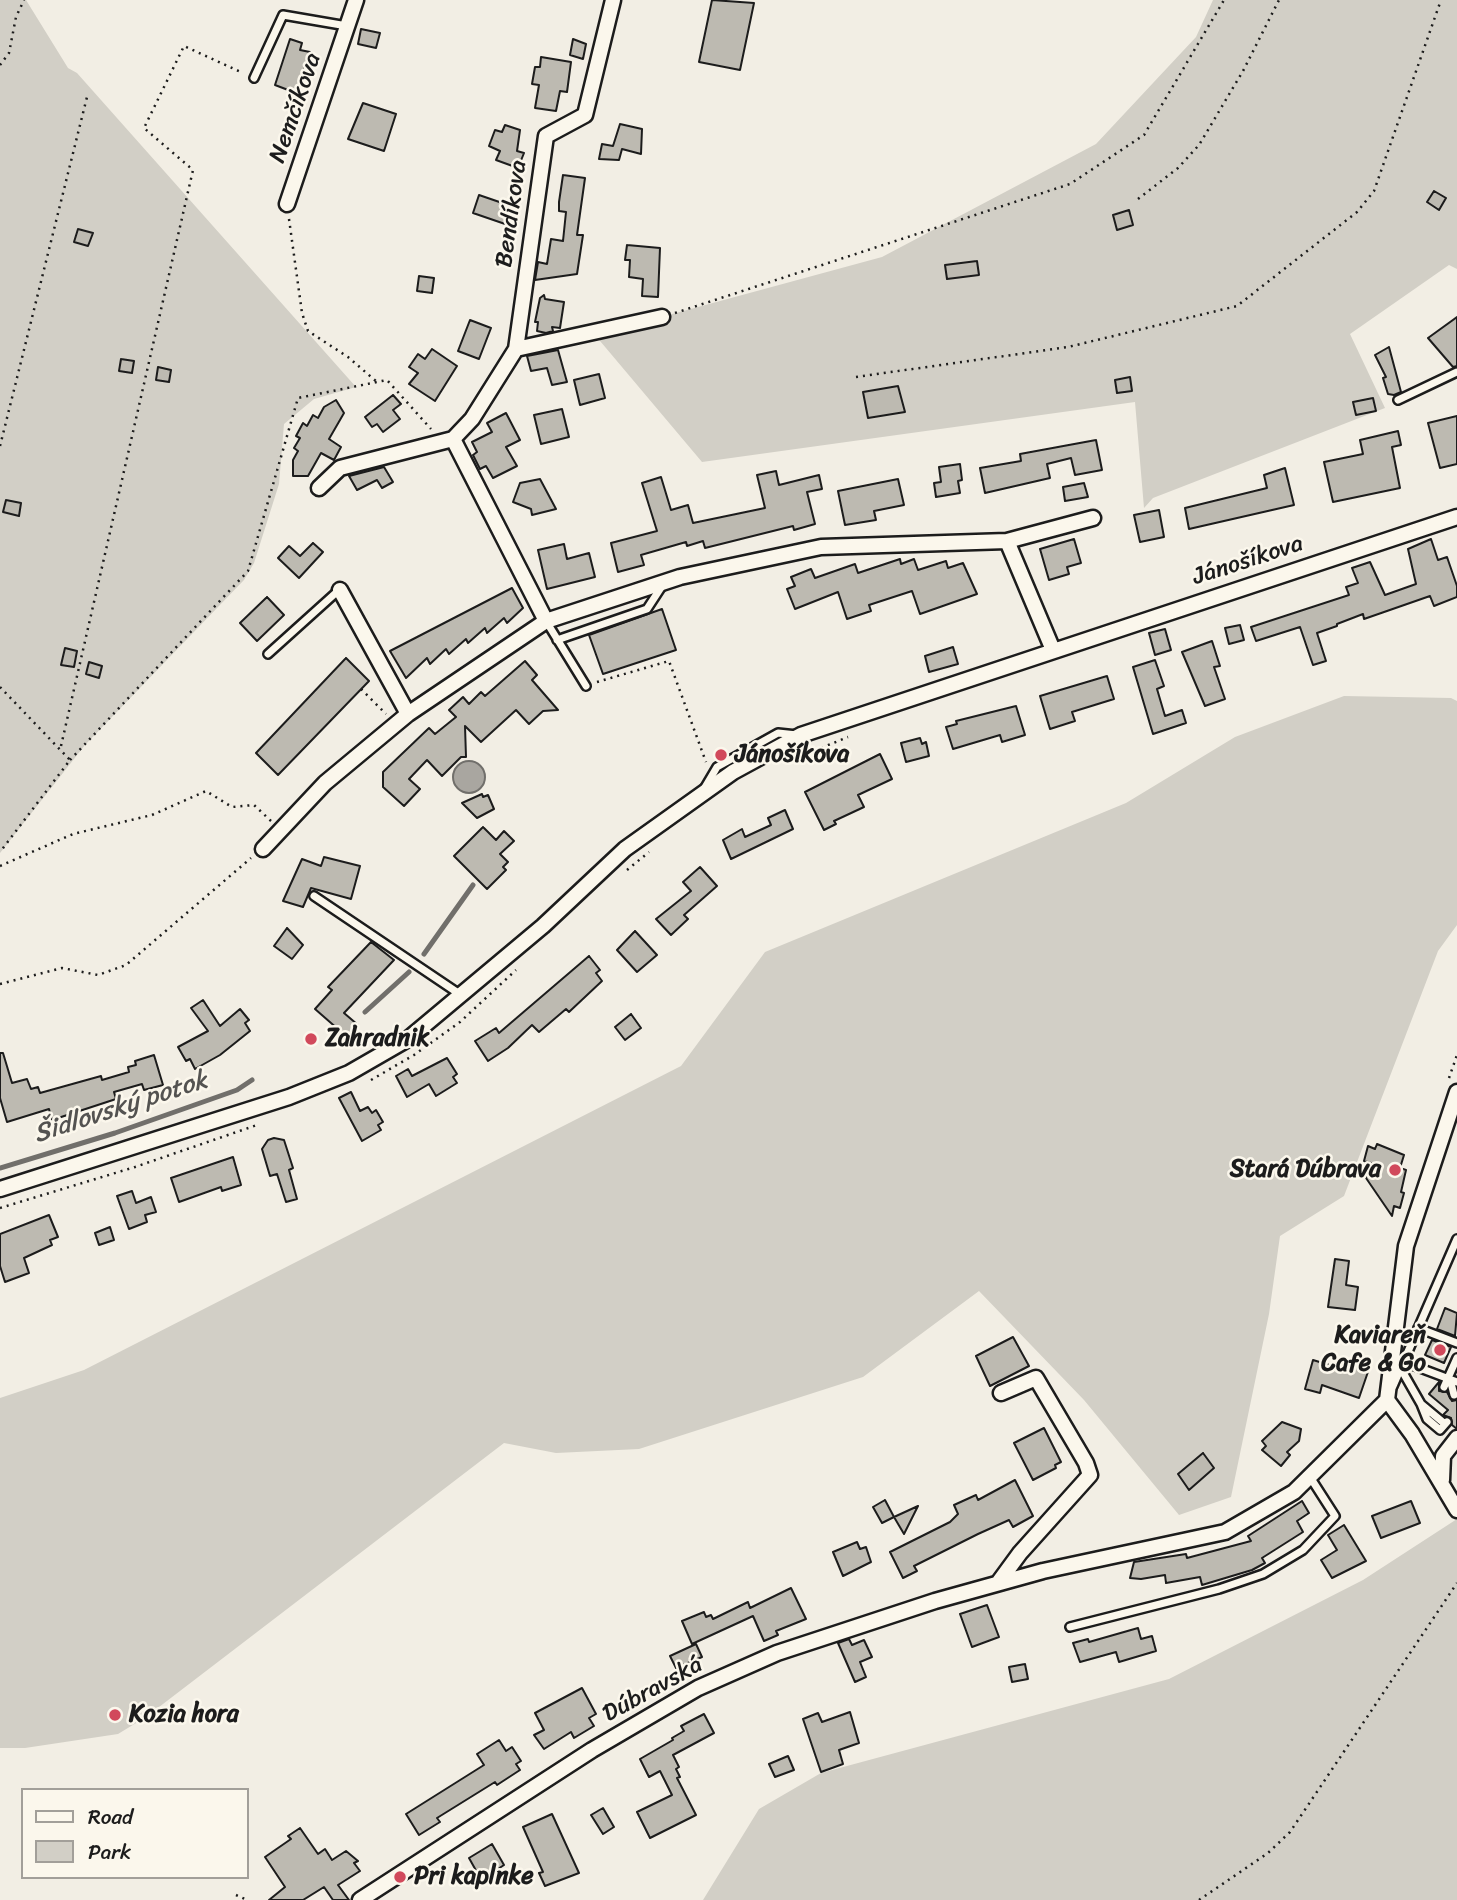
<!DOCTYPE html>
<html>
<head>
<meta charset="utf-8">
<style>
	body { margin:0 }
	#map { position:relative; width:1457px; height:1900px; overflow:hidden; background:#f2eee4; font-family:Sriracha,sans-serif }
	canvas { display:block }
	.legend { position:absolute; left:21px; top:1788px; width:228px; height:91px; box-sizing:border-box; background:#fbf7ec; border:2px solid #a29f99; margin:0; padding:9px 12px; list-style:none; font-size:21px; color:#1c1c1c }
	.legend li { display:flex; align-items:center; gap:14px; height:35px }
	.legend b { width:35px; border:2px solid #a29f99 }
</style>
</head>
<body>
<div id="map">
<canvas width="1457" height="1900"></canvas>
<ul class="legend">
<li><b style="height:9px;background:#fbf7ec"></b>Road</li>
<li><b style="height:19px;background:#d2cfc6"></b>Park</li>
</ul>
</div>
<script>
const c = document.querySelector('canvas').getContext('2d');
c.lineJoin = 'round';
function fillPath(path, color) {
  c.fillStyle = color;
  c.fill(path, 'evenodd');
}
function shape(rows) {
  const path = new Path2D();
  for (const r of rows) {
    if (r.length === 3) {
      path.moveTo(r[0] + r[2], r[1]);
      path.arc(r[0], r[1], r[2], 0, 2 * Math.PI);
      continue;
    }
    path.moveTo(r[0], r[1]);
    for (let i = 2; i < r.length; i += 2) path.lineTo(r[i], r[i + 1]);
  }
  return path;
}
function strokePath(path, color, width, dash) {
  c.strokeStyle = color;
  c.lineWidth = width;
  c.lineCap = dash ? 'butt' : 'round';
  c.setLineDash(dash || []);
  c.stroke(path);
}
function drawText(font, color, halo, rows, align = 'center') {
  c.font = font + ' Sriracha,sans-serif';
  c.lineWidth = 5;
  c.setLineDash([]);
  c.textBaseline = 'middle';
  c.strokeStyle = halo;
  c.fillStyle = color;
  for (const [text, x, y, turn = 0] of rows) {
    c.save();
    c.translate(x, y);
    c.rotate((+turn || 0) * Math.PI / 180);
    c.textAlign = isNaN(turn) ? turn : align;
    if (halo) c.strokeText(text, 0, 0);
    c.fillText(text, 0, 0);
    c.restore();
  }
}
fillPath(shape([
	[0,0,26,0,68,68,77,73,356,387,314,399,284,424,279,484,254,563,244,580,85,745,0,853],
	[1213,0,1457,0,1457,269,1449,265,1350,334,1385,408,1153,498,1144,508,1135,402,702,462,595,335,882,257,1096,144,1196,37],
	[1344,696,1451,698,1457,701,1457,925,1438,951,1344,1196,1280,1236,1269,1314,1231,1497,1179,1515,1084,1400,979,1291,863,1377,639,1449,556,1453,504,1443,146,1717,118,1734,25,1748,0,1748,0,1398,84,1370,681,1066,765,952,1126,803,1235,737],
	[1457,1519,1457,1900,703,1900,759,1809,821,1773,1169,1679,1363,1580]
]), '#d2cfc6');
const water = shape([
	[469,777,16]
]);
fillPath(water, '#a9a6a0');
strokePath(water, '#716f6b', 2);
strokePath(shape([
	[424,954,473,885],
	[365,1012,409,972],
	[0,1168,115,1133,237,1090,252,1080]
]), '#716f6b', 5);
const building = shape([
	[712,0,754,3,740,70,699,62,712,0],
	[361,29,380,33,376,48,358,44,361,29],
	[290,39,302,43,300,50,310,52,296,93,275,85,290,39],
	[573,39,586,44,583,59,570,55,573,39],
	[541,57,571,62,567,92,560,91,556,111,535,108,539,85,532,84,535,67,540,67,541,57],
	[363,103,396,114,384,151,348,139,363,103],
	[620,124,642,129,641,154,622,149,619,160,599,159,602,144,613,146,620,124],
	[505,125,520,130,517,151,524,153,518,168,496,160,500,151,489,146,495,130,502,132,505,125],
	[563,175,585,178,577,235,583,235,577,274,535,280,538,262,547,264,551,239,563,241,566,212,559,211,559,202,563,175],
	[1434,191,1446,198,1439,210,1427,202,1434,191],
	[479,195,514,207,508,225,473,213,479,195],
	[1129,210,1133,225,1117,230,1113,215,1129,210],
	[78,229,93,233,88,246,74,242,78,229],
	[627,245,660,248,658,297,642,296,643,279,629,277,630,260,625,260,627,245],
	[977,261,979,275,947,279,945,265,977,261],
	[419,276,434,278,432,293,417,291,419,276],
	[544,295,545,299,564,302,560,328,552,327,553,331,546,333,537,331,538,322,535,322,540,298,544,295],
	[1457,317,1457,366,1453,367,1428,338,1457,317],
	[470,320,491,328,479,359,458,351,470,320],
	[1389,347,1401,392,1394,395,1388,394,1383,378,1386,377,1375,355,1389,347],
	[432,349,457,366,435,401,409,384,418,373,409,367,418,354,425,359,432,349],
	[558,350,567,382,552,385,547,368,531,371,527,356,558,350],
	[121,359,134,361,132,373,119,371,121,359],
	[158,367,171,370,169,382,156,380,158,367],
	[599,374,605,398,580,405,574,380,599,374],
	[1130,377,1132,391,1117,393,1115,380,1130,377],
	[898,386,905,412,868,418,863,392,898,386],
	[393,395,401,404,393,410,400,419,383,432,377,424,372,427,365,417,393,395],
	[1373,398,1376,411,1356,415,1353,402,1373,398],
	[336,400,344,413,329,439,341,447,334,460,321,453,308,476,293,476,293,460,298,451,294,448,300,438,296,436,303,423,307,426,313,415,318,418,324,407,336,400],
	[562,409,569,437,541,444,534,415,562,409],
	[506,413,520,440,506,447,517,466,493,478,486,466,480,469,473,455,477,452,472,442,492,432,487,423,506,413],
	[1457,416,1457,464,1440,468,1428,423,1457,416],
	[1398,431,1401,445,1392,447,1400,488,1333,502,1324,462,1363,454,1360,440,1398,431],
	[1096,440,1102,470,1075,475,1071,458,1047,464,1050,478,985,493,980,468,1021,461,1020,454,1096,440],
	[960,464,962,480,958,481,960,493,936,497,934,483,941,482,939,467,960,464],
	[384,467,393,482,382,488,377,480,357,490,349,476,384,467],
	[1285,468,1294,505,1189,529,1185,508,1267,488,1264,475,1285,468],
	[776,471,779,485,819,475,822,489,807,492,815,524,794,530,793,526,705,548,703,541,687,546,686,542,641,555,644,565,618,572,611,543,657,531,642,483,661,477,671,510,688,505,693,523,765,508,757,475,776,471],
	[540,479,556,509,532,515,531,509,513,502,520,483,540,479],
	[898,479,904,505,874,511,876,520,845,525,838,491,898,479],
	[1084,483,1088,497,1065,501,1063,487,1084,483],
	[6,500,21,503,19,516,3,512,6,500],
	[1159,510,1164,537,1140,542,1134,515,1159,510],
	[1074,539,1081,563,1067,567,1069,574,1049,580,1040,549,1074,539],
	[1431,539,1438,560,1447,557,1457,586,1457,597,1434,606,1430,596,1364,619,1363,614,1337,624,1337,626,1317,633,1326,661,1313,665,1300,627,1256,641,1251,627,1349,595,1346,587,1358,583,1352,568,1370,562,1385,595,1416,584,1408,549,1431,539],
	[313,543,323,552,299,578,278,558,289,546,300,556,313,543],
	[564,544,567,559,589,553,595,577,547,589,538,550,564,544],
	[900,559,901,564,914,559,918,570,946,561,948,568,963,563,977,594,920,614,912,591,869,605,871,611,847,619,838,592,795,609,787,589,795,586,791,577,811,569,815,578,855,564,858,573,900,559],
	[512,588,523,608,507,623,504,618,487,633,485,628,468,643,466,639,449,654,446,649,430,664,427,658,406,678,390,651,512,588],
	[267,597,284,615,257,641,240,623,267,597],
	[662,609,676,650,603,674,589,635,662,609],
	[1240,625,1244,640,1229,644,1225,628,1240,625],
	[1165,629,1171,650,1155,655,1149,633,1165,629],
	[1212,641,1220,666,1214,667,1225,699,1205,706,1182,652,1212,641],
	[953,647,958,664,929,672,925,656,953,647],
	[65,648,77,651,74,667,61,665,65,648],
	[346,658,369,681,278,775,256,753,346,658],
	[1155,660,1164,686,1157,689,1165,716,1182,710,1186,723,1153,734,1133,667,1155,660],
	[525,661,537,675,532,680,558,710,543,711,529,724,516,710,481,742,465,726,466,757,461,757,442,776,427,760,409,779,420,789,404,806,383,787,383,772,429,728,435,734,456,717,449,710,463,697,469,704,481,692,485,696,525,661],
	[89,662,102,666,99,678,86,674,89,662],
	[1107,676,1114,699,1072,712,1075,721,1050,729,1040,696,1107,676],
	[1016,706,1025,735,1002,742,1000,735,953,749,946,727,957,724,956,721,1016,706],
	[920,738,922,744,926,742,929,756,906,762,901,743,920,738],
	[880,754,892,779,858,795,864,807,834,821,836,824,824,830,805,792,880,754],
	[482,794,483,797,488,795,494,809,477,818,462,803,482,794],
	[785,810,793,829,731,859,723,840,742,829,745,837,771,825,768,818,785,810],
	[483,827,496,840,504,831,514,841,500,854,508,862,503,867,506,870,487,889,454,856,483,827],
	[324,857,360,866,351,899,311,888,303,907,283,901,302,859,321,866,324,857],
	[700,867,717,886,684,915,688,919,671,935,656,919,691,891,683,882,700,867],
	[287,928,303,945,292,959,274,946,287,928],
	[635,931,657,955,637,972,617,950,635,931],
	[371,942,394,960,344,1013,358,1025,347,1037,315,1009,332,990,328,987,371,942],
	[589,956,600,970,596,973,602,981,569,1012,566,1009,539,1032,532,1025,508,1048,488,1061,475,1041,496,1028,499,1033,589,956],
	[203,1000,220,1026,240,1009,249,1020,245,1023,250,1031,220,1055,195,1069,190,1059,186,1061,178,1047,208,1031,191,1008,203,1000],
	[631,1014,641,1028,625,1040,615,1027,631,1014],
	[0,1053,3,1053,12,1083,27,1079,31,1089,38,1087,40,1093,101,1076,102,1080,129,1072,128,1067,136,1065,135,1061,154,1055,163,1085,144,1090,142,1084,114,1092,116,1099,52,1120,49,1109,7,1122,0,1098,0,1053],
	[447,1058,457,1074,453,1077,457,1083,436,1096,429,1084,407,1097,396,1076,408,1069,412,1076,447,1058],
	[351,1092,360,1111,368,1107,372,1113,376,1110,383,1122,378,1125,381,1130,362,1141,339,1098,351,1092],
	[274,1138,284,1140,293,1168,289,1170,297,1199,286,1202,277,1174,270,1176,262,1149,268,1140,274,1138],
	[1377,1144,1404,1155,1400,1168,1406,1170,1401,1192,1404,1193,1400,1208,1394,1206,1392,1216,1366,1178,1371,1163,1364,1161,1368,1146,1375,1149,1377,1144],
	[233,1157,241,1185,222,1191,221,1187,179,1202,171,1178,233,1157],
	[132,1191,136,1203,151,1197,156,1212,145,1215,147,1222,129,1229,117,1196,132,1191],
	[49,1215,58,1237,50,1240,52,1245,24,1258,29,1273,5,1282,0,1266,0,1234,49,1215],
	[110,1227,114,1240,99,1245,95,1233,110,1227],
	[1335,1259,1349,1261,1346,1285,1358,1287,1355,1310,1328,1307,1335,1259],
	[1445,1308,1457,1313,1455,1336,1437,1329,1445,1308],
	[1013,1337,1029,1366,990,1386,976,1356,1013,1337],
	[1432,1340,1451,1347,1444,1363,1425,1355,1432,1340],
	[1354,1356,1371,1363,1359,1398,1322,1385,1320,1393,1305,1389,1313,1360,1346,1370,1354,1356],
	[1439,1382,1439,1391,1447,1392,1452,1401,1457,1400,1457,1429,1452,1425,1451,1418,1443,1415,1448,1410,1429,1394,1439,1382],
	[1282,1422,1301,1429,1299,1441,1287,1452,1290,1455,1281,1466,1262,1450,1266,1446,1262,1441,1282,1422],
	[1044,1428,1061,1462,1055,1465,1056,1468,1033,1480,1014,1443,1044,1428],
	[1203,1453,1214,1468,1189,1490,1178,1474,1203,1453],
	[1015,1480,1033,1516,1013,1527,1009,1520,978,1534,914,1566,917,1571,903,1578,890,1552,950,1522,958,1514,954,1505,976,1495,978,1500,1015,1480],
	[885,1500,894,1517,882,1523,873,1507,885,1500],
	[1302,1501,1309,1513,1297,1521,1303,1532,1262,1558,1265,1563,1252,1570,1202,1585,1200,1577,1166,1583,1165,1575,1141,1579,1130,1578,1134,1562,1186,1554,1187,1558,1251,1541,1248,1536,1302,1501],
	[1411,1501,1420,1523,1381,1538,1372,1516,1411,1501],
	[918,1506,904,1534,894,1517,918,1506],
	[1344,1525,1366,1561,1332,1578,1321,1560,1337,1550,1328,1535,1344,1525],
	[857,1542,860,1549,866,1547,871,1562,843,1576,833,1552,857,1542],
	[791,1588,806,1619,776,1631,778,1635,764,1641,753,1616,692,1644,682,1621,704,1612,706,1617,711,1615,713,1619,748,1602,750,1608,791,1588],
	[987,1605,999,1637,972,1647,960,1614,987,1605],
	[1138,1628,1141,1639,1152,1636,1156,1651,1119,1662,1116,1652,1080,1662,1073,1643,1088,1639,1089,1642,1138,1628],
	[849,1639,852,1645,864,1640,872,1657,860,1662,866,1677,855,1682,838,1643,849,1639],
	[696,1644,702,1657,676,1668,670,1656,696,1644],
	[1025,1664,1028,1679,1012,1682,1009,1667,1025,1664],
	[582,1688,596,1714,589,1718,594,1726,574,1738,571,1732,544,1749,534,1735,544,1730,535,1713,582,1688],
	[850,1712,859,1743,839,1750,843,1764,821,1772,803,1719,818,1713,822,1722,850,1712],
	[704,1714,714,1733,673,1755,679,1767,676,1769,680,1777,677,1778,696,1815,650,1838,637,1812,672,1795,660,1771,649,1777,640,1759,673,1740,672,1738,684,1731,681,1726,704,1714],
	[499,1740,506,1751,512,1747,521,1761,516,1764,520,1770,497,1785,495,1782,437,1818,440,1822,419,1835,406,1814,484,1765,477,1754,499,1740],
	[788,1756,794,1770,775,1777,769,1764,788,1756],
	[603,1808,614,1827,603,1834,591,1815,603,1808],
	[552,1814,579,1873,545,1886,539,1873,543,1872,523,1827,552,1814],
	[300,1828,318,1854,325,1849,332,1860,346,1851,358,1861,354,1863,360,1871,338,1885,349,1900,333,1900,324,1887,303,1900,269,1900,285,1887,265,1857,291,1839,288,1836,300,1828],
	[492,1844,504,1865,498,1869,501,1874,483,1883,469,1858,492,1844]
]);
fillPath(building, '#bdbab1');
strokePath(building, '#1c1c1c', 2);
const lane = shape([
	[254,78,283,15,347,26],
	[1398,400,1457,372],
	[546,621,586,686],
	[557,640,647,609,662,586],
	[268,654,339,590],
	[704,789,717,767,778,733,797,735],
	[314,896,461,995],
	[1418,1328,1457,1343],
	[1404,1362,1457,1382],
	[1401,1369,1421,1404,1445,1424],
	[1450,1379,1454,1395],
	[1393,1386,1457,1239],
	[1444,1387,1457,1358],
	[1421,1404,1427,1419,1440,1430,1447,1422],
	[1070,1627,1219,1589,1263,1574,1303,1550,1335,1516,1310,1477]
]);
const street = shape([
	[287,204,356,0],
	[516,349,662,317],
	[453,439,546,621],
	[319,488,340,468,453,439,472,419,516,349,546,136,585,115,613,0],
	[1007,541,1093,518],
	[340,590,408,714],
	[263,849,325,783,408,714,546,621,680,577,821,547,1007,541,1053,650],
	[0,1189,289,1097,349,1073,408,1039,543,926,625,849,733,772,801,735,1457,517],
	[1387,1400,1412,1434,1457,1510],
	[1442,1480,1443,1456,1457,1438],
	[998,1583,1020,1553,1090,1475,1086,1463,1036,1378,1001,1393],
	[360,1900,592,1750,698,1688,777,1653,935,1601,1043,1571,1225,1532,1294,1492,1387,1400,1406,1246,1457,1092]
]);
strokePath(lane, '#1c1c1c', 12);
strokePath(street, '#1c1c1c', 19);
strokePath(shape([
	[0,65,9,53,16,17,24,0],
	[1138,199,1178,168,1199,145,1243,71,1279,0],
	[289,219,302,313,308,331,348,357,377,382],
	[675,313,1070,184,1144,135,1224,0],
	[856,377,1068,347,1237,306,1357,212,1374,191,1441,0],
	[0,446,87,97],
	[597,682,669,661,706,762],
	[0,687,70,760,0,852],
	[361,689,386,714],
	[61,746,193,170,144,128,184,46,243,73],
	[70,760,248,571,298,398,387,380,431,429],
	[789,761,848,737],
	[0,866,73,834,152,815,206,791,232,807,254,805,271,821],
	[627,870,649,852],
	[0,984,62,968,98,975,126,965,251,858],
	[1449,1078,1457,1055],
	[371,1080,414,1055,460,1022,516,970],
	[0,1208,135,1167,257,1125],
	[236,1895,247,1900],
	[1199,1900,1268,1853,1290,1832,1457,1583]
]), '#1c1c1c', 2.5, [2, 5]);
strokePath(lane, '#fbf7ec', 7);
strokePath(street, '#fbf7ec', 14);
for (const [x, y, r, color] of [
	[721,755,7,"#d1495b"],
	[311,1039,7,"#d1495b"],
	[1395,1170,7,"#d1495b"],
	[1440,1350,7,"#d1495b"],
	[115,1715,7,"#d1495b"],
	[400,1877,7,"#d1495b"]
]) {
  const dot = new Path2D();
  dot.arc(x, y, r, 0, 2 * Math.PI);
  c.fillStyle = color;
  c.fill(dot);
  strokePath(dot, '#fbf7ec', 2.5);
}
drawText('24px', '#1c1c1c', '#fbf7ec', [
	["Nemčíkova",296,108,-71],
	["Bendíkova",512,214,-82],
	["Jánošíkova",1248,561,-18],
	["Dúbravská",653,1690,-29]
]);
drawText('bold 24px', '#1c1c1c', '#fbf7ec', [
	["Jánošíkova",735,755],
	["Zahradnik",325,1039],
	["Stará Dúbrava",1381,1170,"right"],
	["Kaviareň",1426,1336,"right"],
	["Cafe & Go",1426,1364,"right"],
	["Kozia hora",129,1715],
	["Pri kaplnke",414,1877]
], 'left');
drawText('italic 26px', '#545351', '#fbf7ec', [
	["Šidlovský potok",121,1108,-18]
]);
</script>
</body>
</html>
